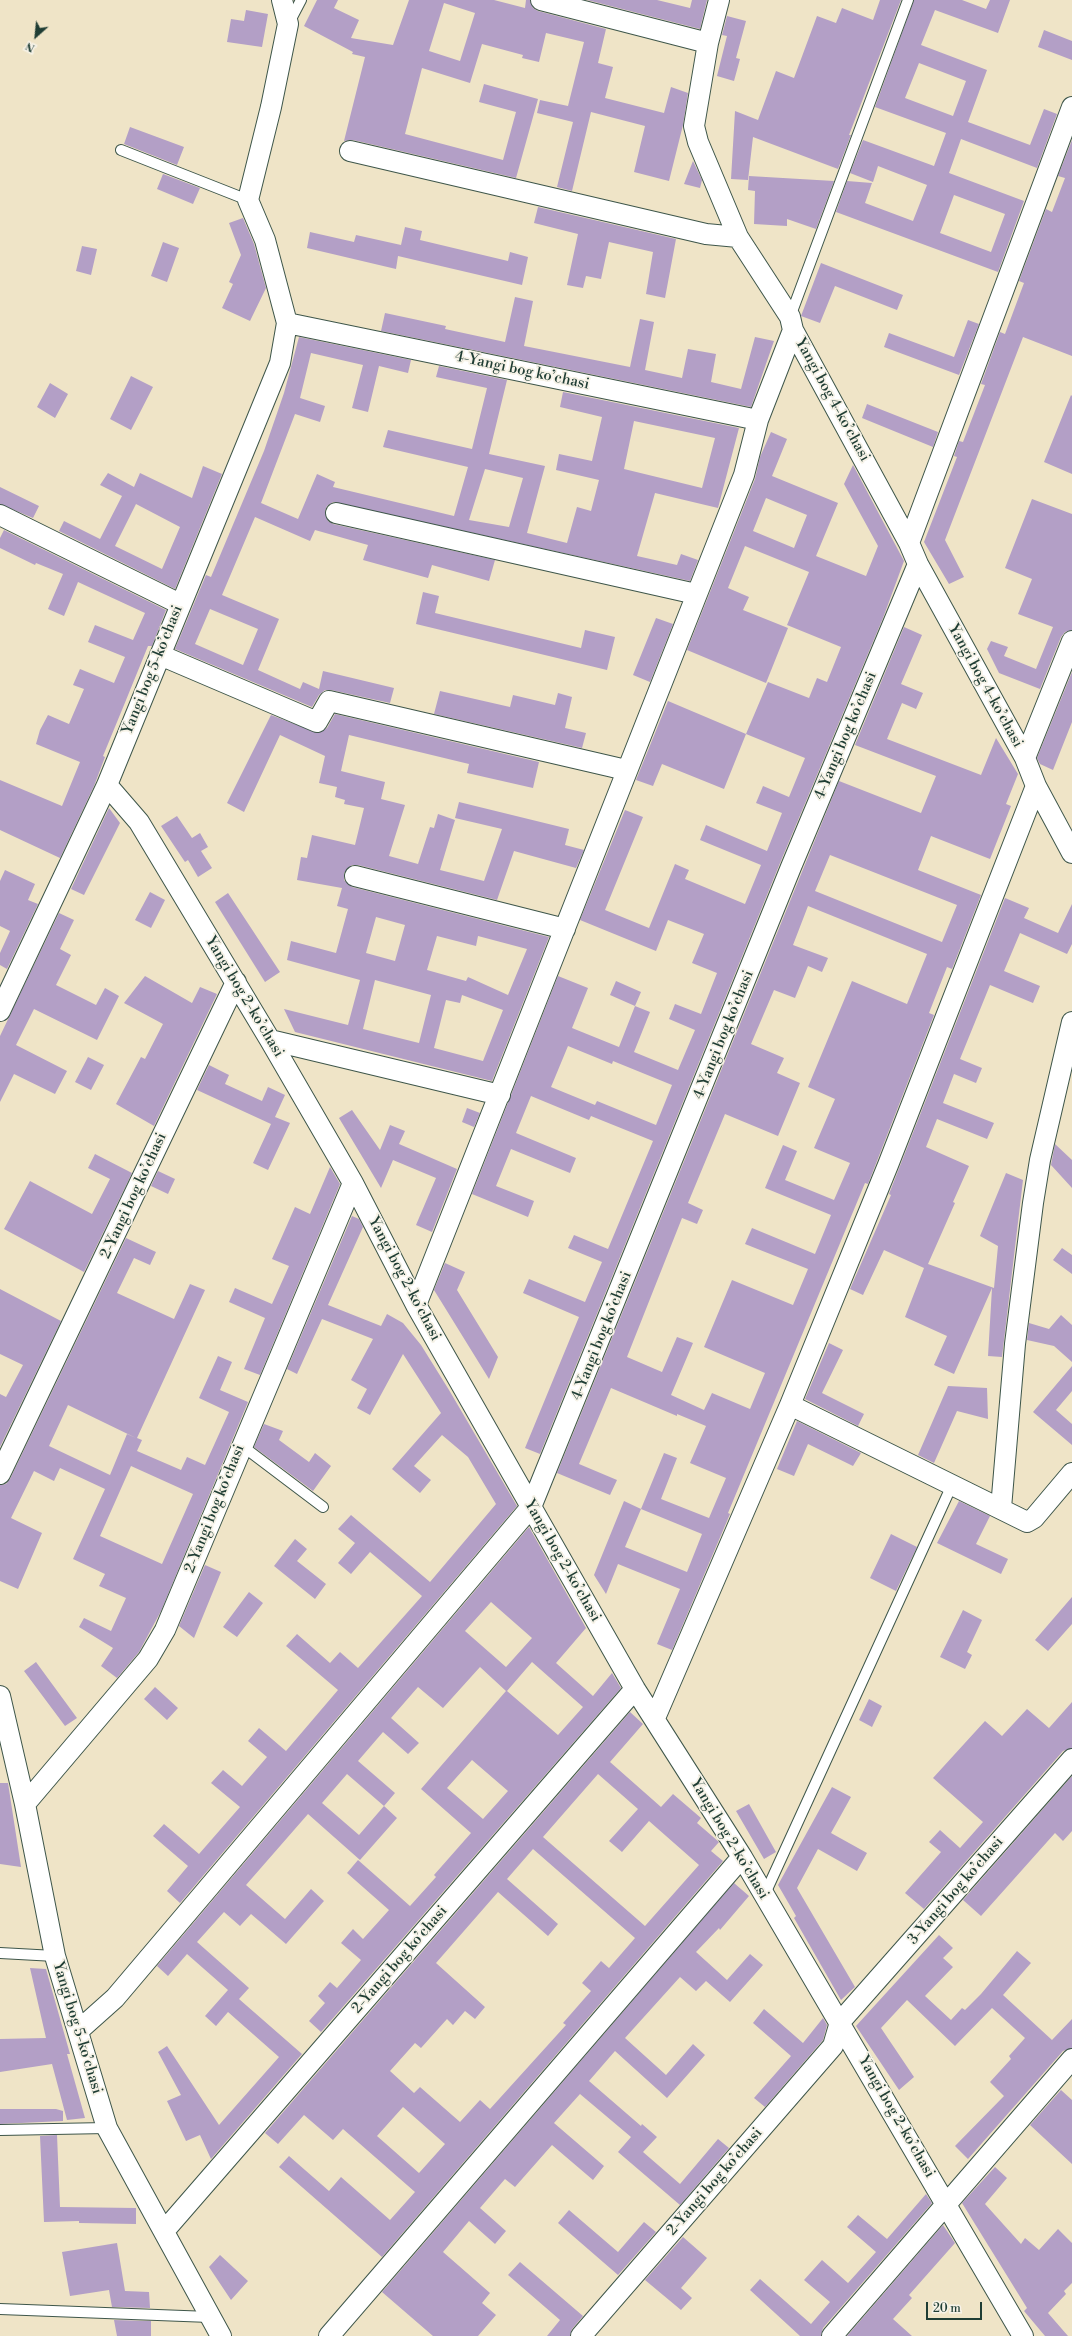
<!DOCTYPE html>
<html>
<head>
<meta charset="utf-8">
<style>
	body { margin:0 }
	#map { position:relative; width:1072px; height:2336px; overflow:hidden; background:#efe4c7; font-family:"Libre Bodoni",serif }
	canvas { display:block }
	.north { position:absolute; left:16px; top:16px; width:40px; height:40px; -webkit-text-stroke:3px #f7f3e8; paint-order:stroke; rotate:207deg; font-size:11px; font-weight:700; line-height:16px; text-align:center; color:#1f3d34 }
	.north::after { content:''; display:block; margin:auto; width:14px; height:18px; background:#1f3d34; clip-path:polygon(50% 0,100% 100%,50% 72%,0 100%) }
	.scale { position:absolute; left:926px; top:2302px; width:56px; height:18px; box-sizing:border-box; border:2px solid #1f3d34; border-top:0; padding-left:5px; font-size:12px; line-height:14px; white-space:nowrap; color:#1f3d34; -webkit-text-stroke:3px #f7f3e8; paint-order:stroke }
</style>
</head>
<body>
<div id="map">
<canvas width="1072" height="2336"></canvas>
<div class="north">N</div>
<div class="scale">20 m</div>
</div>
<script>
const c = document.querySelector('canvas').getContext('2d');
c.lineJoin = 'round';
function fillPath(path, color) {
  c.fillStyle = color;
  c.fill(path, 'evenodd');
}
function shape(rows) {
  const path = new Path2D();
  for (const r of rows) {
    path.moveTo(r[0], r[1]);
    for (let i = 2; i < r.length; i += 2) path.lineTo(r[i], r[i + 1]);
  }
  return path;
}
function strokePath(path, color, width, dash) {
  c.strokeStyle = color;
  c.lineWidth = width;
  c.lineCap = dash ? 'butt' : 'round';
  c.setLineDash(dash || []);
  c.stroke(path);
}
function drawText(font, color, halo, rows, align = 'center') {
  c.font = font + ' "Libre Bodoni",serif';
  c.lineWidth = 3.5;
  c.setLineDash([]);
  c.textBaseline = 'middle';
  c.strokeStyle = halo;
  c.fillStyle = color;
  for (const [text, x, y, turn = 0] of rows) {
    c.save();
    c.translate(x, y);
    c.rotate((+turn || 0) * Math.PI / 180);
    c.textAlign = isNaN(turn) ? turn : align;
    if (halo) c.strokeText(text, 0, 0);
    c.fillText(text, 0, 0);
    c.restore();
  }
}
fillPath(shape([
	[317,0,338,0,334,8,359,20,351,38,393,45,409,0,494,0,525,8,526,0,530,0,533,8,538,11,606,29,598,63,613,67,605,98,664,113,671,87,688,93,683,125,669,181,634,172,645,126,591,112,572,191,557,187,573,122,537,113,540,100,568,106,584,42,546,33,539,62,522,58,523,55,482,44,470,83,422,68,405,134,503,160,516,112,479,102,484,84,538,99,516,178,353,140,344,141,365,57,352,54,353,52,304,26],
	[444,3,475,13,460,61,429,51],
	[587,0,657,0,690,8,692,0,707,0,700,29],
	[880,0,901,0,849,135,851,135,838,169,753,137,748,180,731,179,735,111,758,120,776,71,794,78,817,16,836,23,842,8,873,20],
	[914,0,962,0,986,9,990,0,1010,0,998,33,935,10,921,45,987,70,968,122,1030,145,1044,109,1057,114,1037,168,961,139,949,173,1024,201,998,272,836,212,847,181,872,183,865,203,913,221,927,185,878,166,873,182,850,173,863,140,934,166,946,133,875,107],
	[919,63,966,81,953,116,905,98],
	[954,195,1005,214,991,252,940,233],
	[246,10,268,14,262,47,227,42,231,19,244,21],
	[727,16,746,21,736,58,740,59,734,81,717,76,727,36,722,35],
	[1044,30,1072,41,1072,60,1038,47],
	[130,127,184,147,177,165,124,144],
	[1072,140,1072,356,1023,337,945,540,964,577,949,584,924,542,957,457,954,456,959,441,963,442,985,385,981,384,1000,332,1005,334,1024,283,1019,281,1046,209,1052,212,1065,178,1058,176],
	[693,161,702,180,700,188,684,184],
	[163,174,200,188,193,204,157,189],
	[749,176,834,181,816,229,787,219,787,226,754,224,755,191,748,190],
	[538,207,676,239,665,298,646,294,653,252,609,242,601,279,586,276,583,288,567,285,578,234,534,223],
	[243,218,254,244,266,288,250,321,222,308,233,284,229,282,241,255,229,223],
	[405,227,422,231,420,240,508,261,510,252,528,257,522,285,398,256,396,269,307,248,310,232,354,242,356,235,401,245],
	[163,242,179,248,167,282,151,276],
	[82,246,97,249,91,275,76,271],
	[821,263,903,295,897,310,835,286,820,323,801,316],
	[515,297,533,301,524,346,630,367,640,319,654,322,645,370,682,378,688,349,716,354,711,382,741,389,755,337,774,341,751,407,381,331,385,313,446,326,445,329,505,342],
	[968,320,979,324,959,375,884,347,889,333,954,357],
	[299,337,411,360,408,373,379,366,368,412,352,408,363,365,311,353,300,398,325,406,320,422,295,414,261,503,298,519,317,474,335,482,333,487,454,516,468,467,383,447,388,430,472,449,487,388,436,377,439,366,507,380,489,454,545,466,527,533,567,543,577,507,591,511,599,480,556,470,559,454,592,461,602,417,560,407,563,392,739,428,718,508,655,493,637,556,677,565,681,554,698,560,690,581,333,502,327,506,325,511,328,521,333,524,495,560,489,581,432,565,428,578,363,560,368,545,315,530,310,541,255,517,222,595,279,619,258,670,300,689,303,682,319,689,323,671,394,688,390,703,331,690,325,690,319,695,312,707,175,649,206,575,211,577,264,451,284,393],
	[634,421,715,438,702,488,624,469],
	[485,469,523,478,509,527,469,520],
	[210,609,258,629,243,665,195,644],
	[131,376,153,387,131,430,110,419],
	[50,383,68,394,55,418,37,407],
	[1071,395,1072,396,1072,474,1044,462],
	[867,404,938,432,933,447,862,418],
	[771,432,787,439,772,476,838,503,816,556,866,576,878,546,844,484,853,465,904,561,883,618,780,863,540,1454,525,1448,579,1317,523,1293,529,1279,585,1302,602,1262,568,1248,574,1235,608,1249,653,1141,591,1116,593,1112,589,1120,531,1096,516,1133,576,1158,570,1173,511,1149,496,1186,534,1201,528,1217,472,1194,558,976,588,988,572,1028,619,1047,635,1006,650,1012,634,1052,678,1070,695,1030,669,1019,675,1004,701,1014,717,973,692,963,704,934,668,920,656,951,580,920,625,810,643,817,605,910,649,928,675,864,689,870,685,879,745,904,761,865,700,840,706,825,767,851,782,813,756,803,763,786,789,797,805,758,746,734,768,682,809,698,817,678,827,682,841,647,787,625,809,572,745,546,728,588,749,597,743,610,788,628,766,683,687,650,755,479,760,457],
	[766,498,807,515,794,548,753,531],
	[568,1046,612,1064,613,1061,672,1085,656,1125,597,1101,595,1105,551,1087],
	[203,466,222,474,175,589,59,531,64,521,100,539,122,496,100,485,108,473,134,487,140,473,192,498],
	[136,504,180,527,162,569,115,546],
	[0,487,39,506,33,518,0,504],
	[1032,499,1072,514,1072,630,1065,632,1061,637,1040,689,999,673,987,649,991,641,1008,647,1004,656,1036,669,1053,627,1018,614,1032,579,1005,568],
	[4,530,166,610,152,646,148,646,124,705,103,756,105,757,94,786,60,858,0,830,0,780,62,806,80,762,36,744,40,730,48,715,69,724,84,689,73,685,80,669,114,683,125,657,88,642,95,625,133,640,145,613,78,582,64,616,48,609,63,574,36,563,35,565,0,548,0,538],
	[423,592,439,596,435,613,581,648,585,630,615,637,607,670,416,624],
	[656,618,673,624,650,682,633,675],
	[904,627,922,635,901,684,923,693,916,709,902,703,887,739,981,775,996,738,1018,774,1006,804,1011,806,990,859,931,836,918,870,981,895,952,969,947,967,929,1013,934,1015,868,1184,865,1183,728,1513,730,1514,672,1650,657,1644,680,1589,618,1564,606,1594,594,1575,624,1501,641,1509,664,1453,677,1458,661,1499,709,1518,726,1478,690,1463,706,1426,677,1414,677,1416,611,1388,579,1464,617,1480,610,1495,557,1473,839,781,921,813,936,776,855,745],
	[830,855,957,905,942,942,815,891],
	[808,906,927,954,907,1004,852,981,808,1087,835,1099,814,1148,850,1163,834,1200,785,1180,797,1151,783,1145,765,1188,831,1215,815,1254,752,1228,745,1244,808,1269,793,1305,732,1280,704,1347,765,1373,750,1409,712,1393,704,1410,671,1395,693,1343,677,1337,662,1372,627,1357,682,1218,697,1224,703,1210,688,1203,725,1114,778,1136,800,1083,777,1073,784,1058,751,1044,774,990,795,998,808,966,822,972,828,958,793,945],
	[641,1509,702,1534,687,1572,625,1547],
	[1072,672,1072,722,1053,770,1040,764,1037,758],
	[440,691,510,707,513,695,555,705,558,693,572,697,565,728,586,733,582,748,434,714],
	[668,701,746,734,724,789,662,764,653,786,636,780],
	[335,714,539,762,533,788,467,773,469,764,349,735,341,771,385,782,381,799,405,805,389,856,418,864,430,827,434,828,438,814,455,820,440,870,484,881,502,829,455,818,459,802,569,829,565,845,584,850,576,868,514,851,497,900,358,865,352,865,344,873,344,880,352,887,549,937,492,1081,295,1032,284,1009,348,1025,360,980,287,960,291,941,336,953,348,909,337,906,342,888,297,880,301,857,307,858,312,835,355,845,364,808,344,804,345,800,335,797,337,787,319,783,325,756,280,735,244,812,227,803,271,715,318,733,327,728],
	[376,917,405,925,395,961,366,953],
	[437,936,476,946,478,936,527,949,508,995,468,977,466,981,427,970],
	[375,980,431,995,419,1043,363,1029],
	[462,995,503,1010,483,1061,434,1048,446,1000,460,1003],
	[109,808,120,823,84,895,71,889],
	[177,816,192,838,200,833,208,847,201,851,212,868,198,877,188,860,185,862,161,826],
	[5,870,35,884,28,900,38,904,7,969,0,965,0,953,10,931,0,926,0,881],
	[150,892,165,900,151,928,135,920],
	[228,893,280,972,265,982,215,902],
	[1005,898,1029,908,1024,918,1058,933,1072,904,1072,944,1067,954,1020,933,1004,971,1040,986,1033,1003,990,985,960,1059,982,1068,976,1083,954,1074,943,1103,994,1123,987,1139,937,1119,926,1147,969,1166,953,1202,955,1203,928,1264,994,1288,998,1246,980,1236,1006,1173,1023,1180,1002,1357,988,1356,992,1288,954,1374,934,1365,947,1336,905,1317,924,1268,884,1250,863,1295,850,1289,891,1195,889,1194],
	[59,913,74,920,60,949,71,955,56,985,96,1005,105,988,119,996,97,1040,34,1009,16,1045,67,1071,55,1094,14,1074,0,1102,0,1036],
	[145,976,192,1003,200,987,217,994,154,1126,116,1104,141,1057,145,1059,163,1024,124,1003],
	[616,981,641,992,635,1006,610,995],
	[88,1057,104,1065,91,1090,75,1082],
	[209,1065,229,1075,225,1084,262,1101,268,1087,285,1095,275,1117,290,1123,268,1170,253,1163,271,1124,197,1090],
	[467,1108,480,1113,474,1127,462,1122],
	[352,1110,380,1150,390,1125,405,1131,399,1144,457,1169,432,1232,416,1225,436,1178,393,1160,381,1188,339,1118],
	[1055,1144,1072,1160,1072,1188,1051,1165],
	[95,1154,132,1173,84,1272,4,1229,30,1181,92,1214,110,1179,88,1168],
	[330,1167,340,1184,260,1375,244,1369,265,1318,229,1302,235,1288,272,1304,289,1266,272,1259,295,1207,310,1214],
	[158,1171,175,1179,168,1194,151,1186],
	[352,1216,359,1219,363,1227,328,1305,381,1326,387,1314,403,1323,421,1345,449,1390,517,1506,180,1903,167,1891,188,1866,153,1836,164,1824,199,1854,240,1807,211,1783,223,1770,242,1786,267,1757,248,1741,259,1728,286,1751,338,1690,286,1646,297,1634,330,1663,340,1652,358,1668,422,1596,370,1552,351,1574,338,1563,355,1543,338,1529,351,1515,430,1582,496,1504,468,1457,442,1435,414,1466,431,1480,420,1493,392,1469,441,1413,403,1354,370,1415,357,1408,367,1389,351,1380,373,1339,322,1319,297,1374,287,1369],
	[126,1238,156,1252,150,1265,134,1258,117,1293,174,1319,190,1284,205,1290,137,1438,142,1440,137,1451,181,1470,187,1457,205,1465,229,1412,199,1398,218,1356,232,1362,220,1390,248,1402,161,1611,139,1652,117,1678,101,1666,113,1648,79,1627,84,1618,111,1631,126,1598,99,1586,105,1574,73,1559,105,1489,60,1468,54,1481,34,1471,11,1518,42,1533,18,1589,0,1581,0,1485,6,1484,10,1479],
	[68,1405,136,1438,127,1434,110,1475,49,1446],
	[131,1466,193,1494,162,1564,100,1536],
	[1062,1248,1072,1255,1072,1274,1053,1260],
	[445,1263,465,1272,457,1290,498,1357,489,1379,434,1290],
	[0,1289,61,1321,0,1447,0,1394,6,1397,23,1365,0,1354],
	[1061,1315,1072,1325,1072,1362,1054,1346,1027,1340,1029,1323,1049,1329],
	[829,1343,843,1350,822,1393,864,1414,858,1426,805,1399],
	[1072,1366,1072,1391,1056,1410,1072,1424,1072,1445,1033,1412],
	[948,1386,987,1388,988,1419,957,1411,934,1463,918,1455],
	[797,1421,861,1453,853,1466,808,1444,794,1476,777,1469],
	[264,1424,283,1431,279,1440,309,1462,315,1453,331,1466,313,1491,254,1447],
	[959,1501,990,1516,976,1544,1008,1559,1001,1574,937,1543],
	[529,1527,586,1628,556,1663,593,1696,612,1673,621,1688,321,2032,309,2021,325,2003,318,1996,330,1982,337,1988,361,1960,341,1943,353,1929,363,1939,389,1910,347,1873,358,1860,410,1906,436,1877,434,1875,471,1833,421,1789,506,1691,480,1667,443,1708,418,1687,391,1718,419,1743,408,1754,383,1732,358,1761,395,1793,384,1806,397,1818,360,1860,308,1814,246,1885,285,1919,311,1889,324,1901,286,1944,251,1914,240,1926,224,1912,197,1942,249,1988,239,1999,302,2054,211,2159,200,2135,186,2141,167,2101,181,2095,158,2052,167,2046,219,2125,279,2057,228,2012,216,2026,205,2016,228,1990,187,1954,168,1976,157,1966],
	[491,1602,532,1638,506,1667,465,1631],
	[532,1662,583,1707,558,1735,507,1691],
	[472,1760,508,1791,483,1819,447,1788],
	[347,1774,384,1806,359,1835,322,1803],
	[891,1534,917,1547,896,1591,870,1578],
	[295,1539,307,1549,297,1561,326,1584,315,1599,274,1566],
	[205,1565,221,1572,194,1638,179,1626],
	[249,1592,263,1603,237,1637,223,1627],
	[1072,1597,1072,1624,1048,1651,1035,1640],
	[963,1610,982,1620,967,1652,972,1655,965,1669,940,1657],
	[36,1662,77,1718,65,1726,24,1671],
	[155,1687,178,1708,167,1720,144,1699],
	[869,1699,882,1706,872,1727,859,1720],
	[1072,1702,1072,1748,1063,1751,924,1909,905,1893,941,1852,929,1842,940,1830,960,1848,983,1822,933,1778,985,1721,1002,1736,1027,1709,1049,1728],
	[630,1712,643,1724,610,1762,661,1807,673,1794,701,1818,697,1823,719,1842,711,1851,723,1861,382,2257,279,2167,289,2156,329,2191,341,2177,390,2220,415,2192,343,2129,333,2140,304,2115,278,2144,265,2133],
	[598,1774,638,1809,609,1841,622,1852,649,1821,699,1865,645,1926,543,1837],
	[533,1849,635,1938,609,1968,601,1961,582,1983,591,1991,563,2023,566,2025,490,2109,480,2100,460,2122,420,2087,414,2093,390,2071,415,2043,421,2048,447,2019,453,2025,465,2011,475,2019,485,2007,436,1963,498,1892,548,1936,558,1924,507,1879],
	[403,2107,445,2144,419,2173,377,2136],
	[1072,1776,1072,1831,1063,1841,1055,1833,981,1916,963,1900],
	[0,1783,8,1783,21,1867,0,1864],
	[832,1787,851,1797,831,1833,867,1853,857,1871,818,1849,797,1888,855,1987,841,2000,794,1918,796,1916,778,1885],
	[749,1804,776,1852,764,1859,736,1811],
	[734,1883,749,1896,720,1930,719,1928,696,1952,727,1980,750,1954,763,1965,730,2002,706,1981,696,1991,680,1977,625,2038,666,2075,693,2044,705,2055,667,2098,615,2051,589,2081,641,2126,642,2124,657,2137,643,2152,680,2184,718,2139,729,2148,680,2205,618,2152,631,2137,580,2094,554,2123,604,2166,593,2180,552,2145,515,2187,505,2179,480,2208,506,2231,495,2244,469,2221,443,2252,490,2293,482,2303,496,2315,478,2336,433,2336,382,2292],
	[939,1935,953,1948,943,1958,953,1967,925,1996,951,2020,962,2008,965,2010,981,1994,1017,1951,1031,1963,1003,1995,1052,2040,1072,2019,1072,2048,1063,2051,968,2159,955,2146,1004,2096,990,2082,1011,2059,1009,2056,1025,2038,992,2008,955,2046,907,2000,881,2028,914,2077,899,2090,856,2026],
	[30,1968,46,1969,70,2054,67,2054,85,2118,67,2120,52,2064,0,2072,0,2039,46,2038],
	[764,2009,803,2043,823,2018,827,2025,823,2040,765,2107,754,2098,791,2056,753,2023],
	[1061,2090,1072,2100,1072,2164,1030,2125],
	[0,2109,56,2109,63,2111,63,2121,0,2124],
	[57,2135,60,2207,136,2208,136,2224,79,2223,79,2221,44,2222,40,2136],
	[995,2167,1007,2178,985,2204,1021,2244,1025,2238,1039,2250,1058,2229,1072,2243,1072,2283,1064,2291,1066,2294,1048,2313,1068,2336,1045,2336,1024,2311,1027,2308,962,2203],
	[926,2194,932,2203,823,2328,821,2336,800,2336,750,2290,760,2279,811,2324,830,2302,804,2280,822,2260,848,2283,876,2252,847,2227,858,2215,887,2239],
	[569,2210,618,2252,644,2222,656,2232,618,2275,558,2223],
	[943,2225,955,2243,909,2295,912,2298,893,2319,912,2336,847,2336],
	[683,2237,707,2258,681,2288,692,2298,681,2310,645,2280],
	[117,2243,125,2291,149,2292,150,2308,112,2307,109,2290,70,2296,62,2252],
	[220,2255,248,2281,231,2300,209,2267],
	[520,2262,583,2316,572,2329,570,2336,547,2336,560,2320,508,2275],
	[114,2320,151,2321,151,2336,117,2336]
]), '#b39fc6');
const service = shape([
	[289,23,301,0],
	[121,150,248,200],
	[790,317,908,0],
	[241,1445,323,1507],
	[764,1896,952,1485],
	[0,1953,55,1956],
	[0,2130,107,2128],
	[0,2309,210,2317]
]);
const minor = shape([
	[541,0,708,43],
	[719,0,708,43,694,126,698,142,738,237,790,317,793,330,909,543,918,564,1025,758,1036,786,1072,853],
	[350,151,706,234,738,237],
	[287,323,758,420],
	[336,513,696,594],
	[0,515,180,604],
	[909,543,1072,107],
	[160,655,317,722,329,701,626,770],
	[1025,758,1072,641],
	[107,785,139,822,270,1040,353,1183,416,1305,635,1689,742,1857,1023,2336],
	[355,876,565,929],
	[0,1011,107,785,280,363,287,323,265,240,248,200,271,107,288,24,282,0],
	[270,1040,500,1095],
	[416,1305,744,475,758,420,793,330],
	[790,1405,1027,1522,1034,1518,1072,1473],
	[0,1474,236,982],
	[1001,1508,1015,1344,1033,1203,1040,1160,1072,1022],
	[0,1696,25,1804,55,1956,107,2128,221,2336],
	[655,1718,790,1405,888,1165,1036,786],
	[25,1804,148,1659,165,1630,353,1183],
	[78,2031,115,1998,531,1507,791,867,918,564],
	[165,2230,635,1689],
	[329,2336,742,1857],
	[581,2336,833,2046,840,2022,1072,1759],
	[832,2336,1072,2059]
]);
strokePath(service, '#3e564a', 12);
strokePath(minor, '#3e564a', 22);
strokePath(service, '#fff', 10);
strokePath(minor, '#fff', 20);
drawText('15px', '#1f3d34', '#f7f3e8', [
	["4-Yangi bog koʼchasi",522,371,12],
	["Yangi bog 4-koʼchasi",832,400,61],
	["Yangi bog 5-koʼchasi",153,670,-68],
	["Yangi bog 4-koʼchasi",985,686,61],
	["4-Yangi bog koʼchasi",846,736,-67],
	["Yangi bog 2-koʼchasi",244,997,59],
	["4-Yangi bog koʼchasi",724,1035,-68],
	["2-Yangi bog koʼchasi",134,1196,-65],
	["Yangi bog 2-koʼchasi",404,1279,62],
	["4-Yangi bog koʼchasi",602,1336,-68],
	["2-Yangi bog koʼchasi",215,1509,-68],
	["Yangi bog 2-koʼchasi",562,1561,60],
	["Yangi bog 2-koʼchasi",729,1839,59],
	["3-Yangi bog koʼchasi",956,1891,-49],
	["2-Yangi bog koʼchasi",400,1960,-49],
	["Yangi bog 5-koʼchasi",77,2028,73],
	["Yangi bog 2-koʼchasi",896,2117,60],
	["2-Yangi bog koʼchasi",715,2182,-49]
]);
</script>
</body>
</html>
